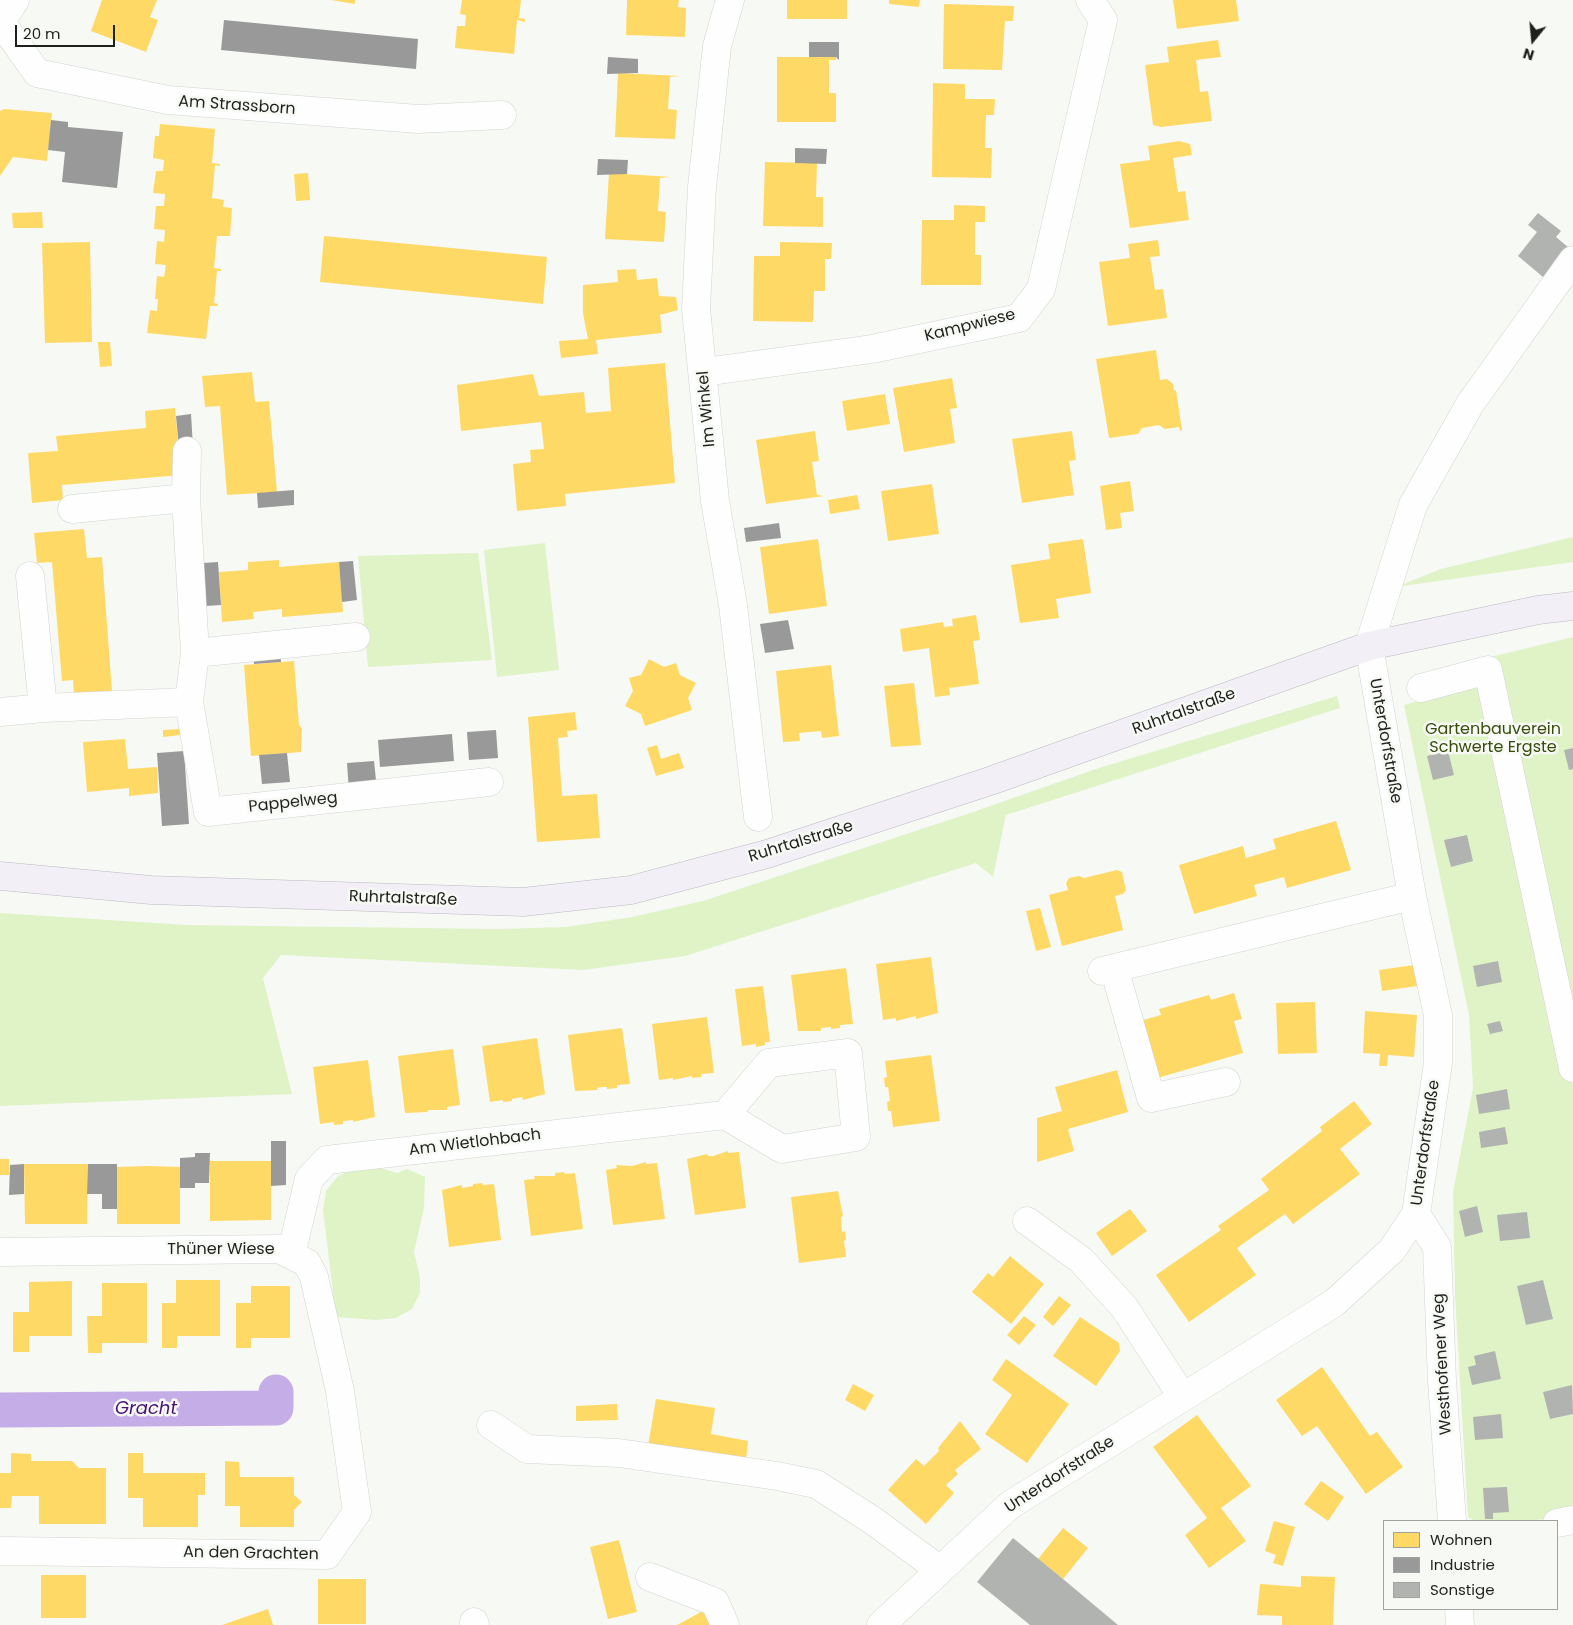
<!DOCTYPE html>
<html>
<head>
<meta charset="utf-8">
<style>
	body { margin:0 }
	#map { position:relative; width:1573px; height:1625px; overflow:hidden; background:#f7f9f5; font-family:Poppins,sans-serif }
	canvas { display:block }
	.legend { position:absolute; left:1383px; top:1520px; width:175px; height:90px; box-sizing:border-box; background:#f7faf4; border:1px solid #a1a39e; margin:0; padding:6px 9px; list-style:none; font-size:15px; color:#1f201e }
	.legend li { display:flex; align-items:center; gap:10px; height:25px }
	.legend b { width:25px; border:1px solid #a1a39e }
	.north { position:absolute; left:1508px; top:15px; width:50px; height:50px; -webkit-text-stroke:4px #f7faf4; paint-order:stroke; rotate:197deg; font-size:14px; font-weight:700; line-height:20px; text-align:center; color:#1f201e }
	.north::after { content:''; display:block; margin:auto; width:18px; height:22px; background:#1f201e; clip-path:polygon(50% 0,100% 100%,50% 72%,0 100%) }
	.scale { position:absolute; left:15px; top:25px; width:100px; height:22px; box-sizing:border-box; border:2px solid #1f201e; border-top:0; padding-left:6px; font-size:15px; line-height:18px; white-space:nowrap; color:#1f201e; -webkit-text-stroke:4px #f7faf4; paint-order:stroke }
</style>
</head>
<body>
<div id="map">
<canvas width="1573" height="1625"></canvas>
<ul class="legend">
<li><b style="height:14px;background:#ffd966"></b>Wohnen</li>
<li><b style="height:14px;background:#999"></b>Industrie</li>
<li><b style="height:14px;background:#b1b3b0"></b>Sonstige</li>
</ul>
<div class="north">N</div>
<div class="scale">20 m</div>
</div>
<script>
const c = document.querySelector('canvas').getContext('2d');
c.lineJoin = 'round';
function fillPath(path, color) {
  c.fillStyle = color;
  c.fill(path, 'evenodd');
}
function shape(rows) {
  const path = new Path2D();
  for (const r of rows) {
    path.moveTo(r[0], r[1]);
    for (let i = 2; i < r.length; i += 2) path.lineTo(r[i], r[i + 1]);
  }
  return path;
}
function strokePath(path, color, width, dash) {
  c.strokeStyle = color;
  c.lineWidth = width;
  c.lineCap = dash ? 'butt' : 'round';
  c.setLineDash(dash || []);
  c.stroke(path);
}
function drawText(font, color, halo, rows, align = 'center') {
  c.font = font + ' Poppins,sans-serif';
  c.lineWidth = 5;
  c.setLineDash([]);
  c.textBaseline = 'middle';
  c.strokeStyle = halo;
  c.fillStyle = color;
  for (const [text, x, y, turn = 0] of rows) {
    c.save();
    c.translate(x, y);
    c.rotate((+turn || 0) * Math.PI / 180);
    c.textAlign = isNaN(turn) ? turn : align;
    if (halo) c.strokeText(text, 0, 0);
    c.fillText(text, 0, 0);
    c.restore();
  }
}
fillPath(shape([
	[1573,537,1573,562,1396,587,1441,569],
	[545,543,559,670,497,677,484,550],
	[478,553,492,660,368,667,358,556],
	[1573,637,1573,1516,1526,1521,1475,1521,1468,1517,1455,1296,1453,1192,1473,1088,1469,1015,1404,705,1424,699,1416,675],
	[1337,696,1340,708,1006,815,993,877,976,863,685,956,583,970,281,955,263,978,292,1094,0,1106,0,913,187,925,499,929,566,927,632,917,703,901,973,812,1099,768],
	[380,1168,397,1173,407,1169,425,1177,424,1208,414,1252,420,1278,420,1293,412,1309,396,1318,376,1320,336,1317,323,1210,326,1191,338,1176,354,1169]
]), '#dff3c7');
fillPath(shape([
	[102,0,157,0,150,17,158,20,146,52,91,31],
	[331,0,355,0,355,4],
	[462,0,521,0,519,18,525,19,525,22,517,20,514,54,455,48,457,26,465,26,466,15,460,14],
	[627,0,679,0,678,7,686,8,685,37,626,35],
	[787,0,847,0,847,19,787,19],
	[889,0,920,0,919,7,889,4],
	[1173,0,1236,0,1239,21,1177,29],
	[944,4,1014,6,1013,21,1005,21,1002,70,943,69],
	[1218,40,1221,57,1196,60,1200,92,1208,91,1212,121,1161,127,1153,125,1145,65,1169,62,1167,47],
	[777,57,836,57,836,60,829,60,829,93,836,93,836,122,777,122],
	[618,73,680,76,670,77,668,109,677,110,675,139,615,137],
	[933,83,965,84,965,99,995,99,994,115,986,115,985,148,992,148,991,178,932,177],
	[4,109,52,113,47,161,13,157,0,176,0,111],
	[160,124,215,129,212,163,220,164,220,166,215,165,212,198,224,200,223,207,232,208,230,236,217,236,214,268,221,269,221,271,217,271,214,303,218,304,218,306,210,306,206,339,147,333,150,310,157,311,158,299,155,299,157,276,164,277,166,265,155,264,157,241,164,242,165,230,154,229,156,206,164,206,165,194,153,193,156,171,163,171,164,160,153,158,155,136,159,136],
	[1179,141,1190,144,1192,155,1173,158,1178,192,1185,191,1189,220,1130,228,1120,164,1150,160,1148,146],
	[765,162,817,163,816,197,823,197,823,227,763,226],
	[308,173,310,200,296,201,294,174],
	[609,173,671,177,660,178,658,211,666,212,664,242,605,239],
	[954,205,985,206,985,222,975,222,975,255,981,255,981,285,921,285,922,220,954,220],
	[42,212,43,228,13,228,12,213],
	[324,236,547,257,543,304,320,282],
	[1158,240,1160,256,1150,257,1155,290,1163,289,1167,318,1108,326,1099,262,1130,258,1128,244],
	[90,242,92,342,45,343,42,243],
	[780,242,832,243,831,259,825,259,825,291,814,291,813,322,753,321,754,256,780,256],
	[636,269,637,280,657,278,659,296,676,297,678,310,660,315,662,333,596,340,598,354,561,358,559,341,588,339,583,313,583,285,618,282,617,270],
	[98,342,110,342,112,366,100,367],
	[1156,350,1160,380,1167,379,1173,384,1174,391,1176,390,1182,430,1180,431,1179,427,1165,429,1159,425,1142,428,1138,434,1109,438,1096,359],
	[665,363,675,483,565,494,566,506,517,511,513,464,531,462,530,450,544,449,541,422,461,431,457,385,533,374,539,396,584,392,586,413,611,411,608,368],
	[252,372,255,402,269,401,277,492,227,495,220,406,205,407,202,376],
	[952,378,957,408,950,409,955,443,904,452,893,388],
	[885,394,890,424,847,431,842,401],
	[175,408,181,475,62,485,63,500,32,503,28,453,58,451,56,436,146,428,145,411],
	[815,431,819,461,812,462,817,495,824,496,766,504,756,440],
	[1072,431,1076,460,1069,461,1074,495,1022,503,1012,439],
	[1130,481,1134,511,1120,513,1122,528,1106,530,1100,486],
	[932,484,939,534,888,541,881,491],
	[857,495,860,509,830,514,828,500],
	[84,529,87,558,102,557,112,692,74,695,73,680,62,681,52,562,37,563,34,533],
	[818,539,827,606,769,614,760,547],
	[1083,539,1091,593,1056,599,1059,618,1020,623,1011,565,1050,559,1048,544],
	[279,560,279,567,339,562,343,612,282,617,282,609,253,612,254,619,222,622,219,572,248,570,248,562],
	[976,615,980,640,973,641,979,684,949,688,950,695,935,697,929,648,903,652,900,629,943,622,944,627,953,626,952,619],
	[649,659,664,667,676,663,680,675,696,683,688,698,692,710,645,726,641,714,625,706,633,691,629,678,641,675],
	[294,661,299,725,302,728,301,752,251,756,244,665],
	[831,665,839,736,822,738,821,731,799,733,800,741,783,742,776,671],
	[914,683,921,745,891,747,884,686],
	[575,712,577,730,567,731,568,737,558,738,562,796,597,794,600,838,537,842,528,717],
	[180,729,180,735,163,737,163,730],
	[125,739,128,769,157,767,158,793,129,796,129,788,87,792,83,742],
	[657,745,661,759,679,753,684,768,656,776,647,748],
	[1336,821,1351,870,1287,888,1284,877,1254,885,1257,896,1194,914,1179,865,1243,846,1246,858,1276,849,1273,839],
	[1117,870,1122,872,1126,890,1123,894,1115,896,1123,930,1062,946,1049,895,1068,890,1066,883,1069,878,1079,876,1084,878],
	[1040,908,1051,947,1036,951,1026,911],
	[931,957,938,1013,916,1019,916,1016,896,1021,896,1018,883,1020,876,964],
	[1414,965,1417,986,1382,991,1379,970],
	[846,968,853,1024,840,1025,840,1028,831,1029,831,1027,821,1028,821,1031,798,1031,791,975],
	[763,986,770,1042,765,1042,765,1045,756,1047,756,1044,742,1046,735,989],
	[1234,993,1242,1019,1234,1021,1243,1053,1154,1079,1140,1021,1161,1015,1159,1009,1209,995,1211,1000],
	[1315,1002,1317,1053,1278,1054,1276,1003],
	[1365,1011,1417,1015,1414,1057,1388,1055,1387,1066,1379,1066,1380,1054,1363,1053],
	[707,1017,714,1073,701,1074,702,1077,692,1078,692,1076,673,1080,673,1078,659,1080,652,1024],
	[622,1028,630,1084,617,1085,617,1088,607,1089,607,1087,602,1087,597,1088,598,1090,575,1091,568,1035],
	[537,1038,545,1094,523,1100,522,1097,512,1099,512,1101,503,1102,503,1100,490,1102,482,1046],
	[453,1049,460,1105,447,1107,447,1110,427,1110,428,1112,405,1113,398,1056],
	[931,1055,940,1121,893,1127,891,1111,888,1111,887,1102,890,1101,888,1087,885,1087,884,1078,887,1077,885,1061],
	[368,1060,375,1117,353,1122,353,1120,343,1121,343,1124,334,1125,334,1122,320,1124,313,1067],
	[1117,1070,1128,1112,1068,1129,1074,1151,1037,1162,1037,1118,1062,1111,1055,1087],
	[1354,1101,1372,1124,1340,1149,1360,1174,1293,1224,1285,1214,1237,1248,1256,1275,1189,1322,1156,1275,1221,1230,1218,1226,1269,1190,1261,1179,1322,1131,1320,1127],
	[728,1151,728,1153,739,1152,746,1208,695,1215,687,1159,707,1154,708,1156,713,1156],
	[0,1159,9,1159,9,1175,0,1175],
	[210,1161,271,1161,271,1220,210,1221],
	[646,1162,646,1164,657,1163,665,1219,613,1225,606,1170,617,1168,616,1165,632,1166],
	[24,1164,88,1164,87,1224,25,1224],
	[149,1166,180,1167,180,1224,117,1224,117,1167],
	[564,1172,565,1174,575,1173,583,1229,531,1236,524,1180,535,1179,534,1176,555,1176,555,1173],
	[482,1183,483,1185,494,1184,501,1240,449,1247,442,1190,462,1185,462,1188,473,1186,473,1184],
	[838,1191,843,1216,841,1217,842,1232,845,1231,846,1240,844,1241,846,1257,799,1263,791,1197],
	[1130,1209,1147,1231,1112,1256,1096,1233],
	[1010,1256,1044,1284,1011,1324,972,1292,988,1273,993,1277],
	[176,1280,220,1280,220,1336,177,1336,177,1348,162,1348,162,1303,176,1303],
	[72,1281,72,1336,29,1336,29,1352,13,1352,13,1312,29,1312,29,1282],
	[102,1283,147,1283,147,1343,102,1343,102,1353,88,1353,87,1316,102,1316],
	[251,1286,290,1286,290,1338,251,1338,251,1348,236,1348,236,1303,251,1303],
	[1059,1296,1071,1305,1053,1326,1043,1317],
	[1024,1316,1036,1325,1019,1345,1007,1335],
	[1080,1317,1119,1343,1120,1351,1096,1386,1053,1356],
	[1006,1359,1069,1404,1027,1463,985,1434,1012,1395,992,1380],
	[1322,1367,1370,1436,1377,1432,1403,1467,1366,1494,1317,1426,1302,1436,1276,1400],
	[853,1384,874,1395,865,1411,845,1400],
	[656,1399,715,1408,711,1434,748,1441,746,1460,708,1454,709,1450,707,1455,648,1446],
	[617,1404,618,1420,576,1421,576,1406],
	[1197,1415,1251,1486,1221,1508,1246,1541,1209,1568,1185,1535,1207,1518,1153,1447],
	[960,1421,981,1449,955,1470,958,1474,946,1485,954,1493,926,1524,888,1490,916,1459,924,1466,939,1451,938,1448],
	[11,1453,31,1454,31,1461,72,1461,79,1468,106,1468,106,1524,39,1524,39,1496,12,1496,11,1508,0,1508,0,1473,11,1473],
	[128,1453,143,1453,143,1473,205,1473,205,1495,198,1495,198,1527,143,1527,143,1498,128,1498],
	[225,1461,239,1462,240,1477,294,1477,294,1495,302,1502,294,1510,294,1527,240,1527,240,1506,225,1506],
	[1321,1481,1344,1497,1328,1521,1304,1504],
	[1274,1521,1295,1527,1283,1566,1273,1563,1276,1555,1265,1551],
	[1063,1528,1088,1548,1063,1579,1038,1559],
	[619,1540,637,1612,608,1619,590,1547],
	[41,1575,86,1575,86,1618,41,1618],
	[1301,1576,1335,1577,1333,1625,1282,1625,1282,1616,1257,1615,1260,1584,1301,1587],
	[318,1579,366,1579,366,1624,318,1624],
	[268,1609,273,1625,222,1625],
	[703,1611,710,1625,677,1625]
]), '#ffd966');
fillPath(shape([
	[224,20,418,39,416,69,221,50],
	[809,42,839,42,839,60,836,57,809,57],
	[608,57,638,59,638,73,607,74],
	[51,120,68,122,68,127,123,132,117,188,62,182,65,152,48,150],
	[795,148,827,149,826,164,795,163],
	[598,159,628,160,627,174,597,175],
	[191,414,193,447,179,448,176,416],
	[294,490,294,505,258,508,257,493],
	[779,523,781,538,746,542,744,528],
	[353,561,357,600,342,602,339,562],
	[218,562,221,605,206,606,203,563],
	[788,620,794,649,765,653,760,624],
	[280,647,281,662,254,664,253,649],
	[496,730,498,758,469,760,467,732],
	[452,734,454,761,380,767,378,740],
	[184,751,189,824,162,826,157,753],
	[287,753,290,782,262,784,259,755],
	[374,761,377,790,349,792,347,763],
	[271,1141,286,1141,286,1185,271,1186],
	[195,1153,210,1153,209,1183,195,1183,195,1188,180,1188,180,1158,195,1157],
	[24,1164,24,1194,9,1195,10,1165],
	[88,1164,117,1164,117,1209,102,1209,102,1194,87,1194]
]), '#999');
strokePath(shape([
	[0,1410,276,1408,276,1392]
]), '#c5ade7', 35);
fillPath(shape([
	[1538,213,1561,231,1556,237,1568,247,1543,277,1518,256,1537,232,1528,225],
	[1573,748,1573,769,1569,770,1564,750],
	[1448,751,1454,775,1433,780,1427,756],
	[1467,835,1473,861,1451,867,1444,840],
	[1498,961,1502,982,1477,987,1473,966],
	[1500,1021,1503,1031,1490,1034,1487,1024],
	[1507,1089,1510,1109,1479,1114,1476,1095],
	[1505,1127,1508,1144,1481,1148,1479,1132],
	[1477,1206,1483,1232,1465,1237,1459,1211],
	[1527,1212,1530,1238,1500,1241,1497,1215],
	[1543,1280,1553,1319,1526,1325,1517,1286],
	[1495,1351,1501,1379,1472,1385,1468,1367,1476,1365,1474,1356],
	[1572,1385,1573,1414,1550,1419,1543,1392],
	[1501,1414,1503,1438,1475,1440,1473,1417],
	[1507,1487,1509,1512,1493,1513,1493,1519,1485,1519,1483,1488],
	[1013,1538,1063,1579,1118,1625,1030,1625,977,1582]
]), '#b1b3b0');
const minor = shape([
	[730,0,717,46,702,187,696,309,715,501,733,605,758,817],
	[1,22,37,73,168,100,418,119,502,115],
	[0,23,15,0],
	[704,372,872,349,1019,318,1041,289,1103,20,1090,0],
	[187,451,186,498,195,653,189,702],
	[72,509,186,498],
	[30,576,43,708],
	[195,653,356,637],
	[1421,688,1488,670,1573,1068],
	[0,712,43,708,189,702,208,812,489,782],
	[1114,968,1151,1098,1226,1082],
	[1102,971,1412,896],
	[1416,1214,1437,1247,1442,1381,1452,1521],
	[1027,1221,1081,1260,1124,1307,1182,1396],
	[0,1252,279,1249,307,1263,314,1277,340,1391,357,1512,327,1555,0,1551],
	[291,1255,309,1179,327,1160,725,1115,782,1149,856,1137,848,1053,769,1063,725,1115],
	[491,1425,527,1449,619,1453,777,1476,816,1484,872,1520,940,1570],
	[1557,1523,1573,1520],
	[650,1577,715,1602,725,1625],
	[1459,1609,1460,1625],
	[474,1622,475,1625],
	[881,1625,1010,1505,1334,1303,1392,1250,1416,1214,1438,1063,1438,1015,1412,896,1369,646,1413,505,1470,404,1573,260]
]);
const major = shape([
	[0,876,151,890,523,902,631,890,767,854,990,781,1369,646,1538,610,1573,606]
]);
strokePath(minor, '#d2d4d1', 29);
strokePath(major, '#bcb8c1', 29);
strokePath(minor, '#fefefe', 28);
strokePath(major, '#f2f0f6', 28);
drawText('16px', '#1f201e', '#f7faf4', [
	["Am Strassborn",237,106,4],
	["Kampwiese",970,326,-14],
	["Im Winkel",707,409,-95],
	["Ruhrtalstraße",1184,712,-20],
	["Unterdorfstraße",1385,741,80],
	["Pappelweg",293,803,-6],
	["Ruhrtalstraße",801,842,-17],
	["Ruhrtalstraße",403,899,2],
	["Am Wietlohbach",475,1143,-7],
	["Unterdorfstraße",1426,1143,-82],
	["Thüner Wiese",221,1250],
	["Westhofener Weg",1443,1364,-93],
	["Unterdorfstraße",1060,1475,-33],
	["An den Grachten",251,1554,1]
]);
drawText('16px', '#354c0b', '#f7faf4', [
	["Gartenbauverein",1493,730],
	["Schwerte Ergste",1493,748]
]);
drawText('italic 18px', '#461074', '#f7faf4', [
	["Gracht",146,1409]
]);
</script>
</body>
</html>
